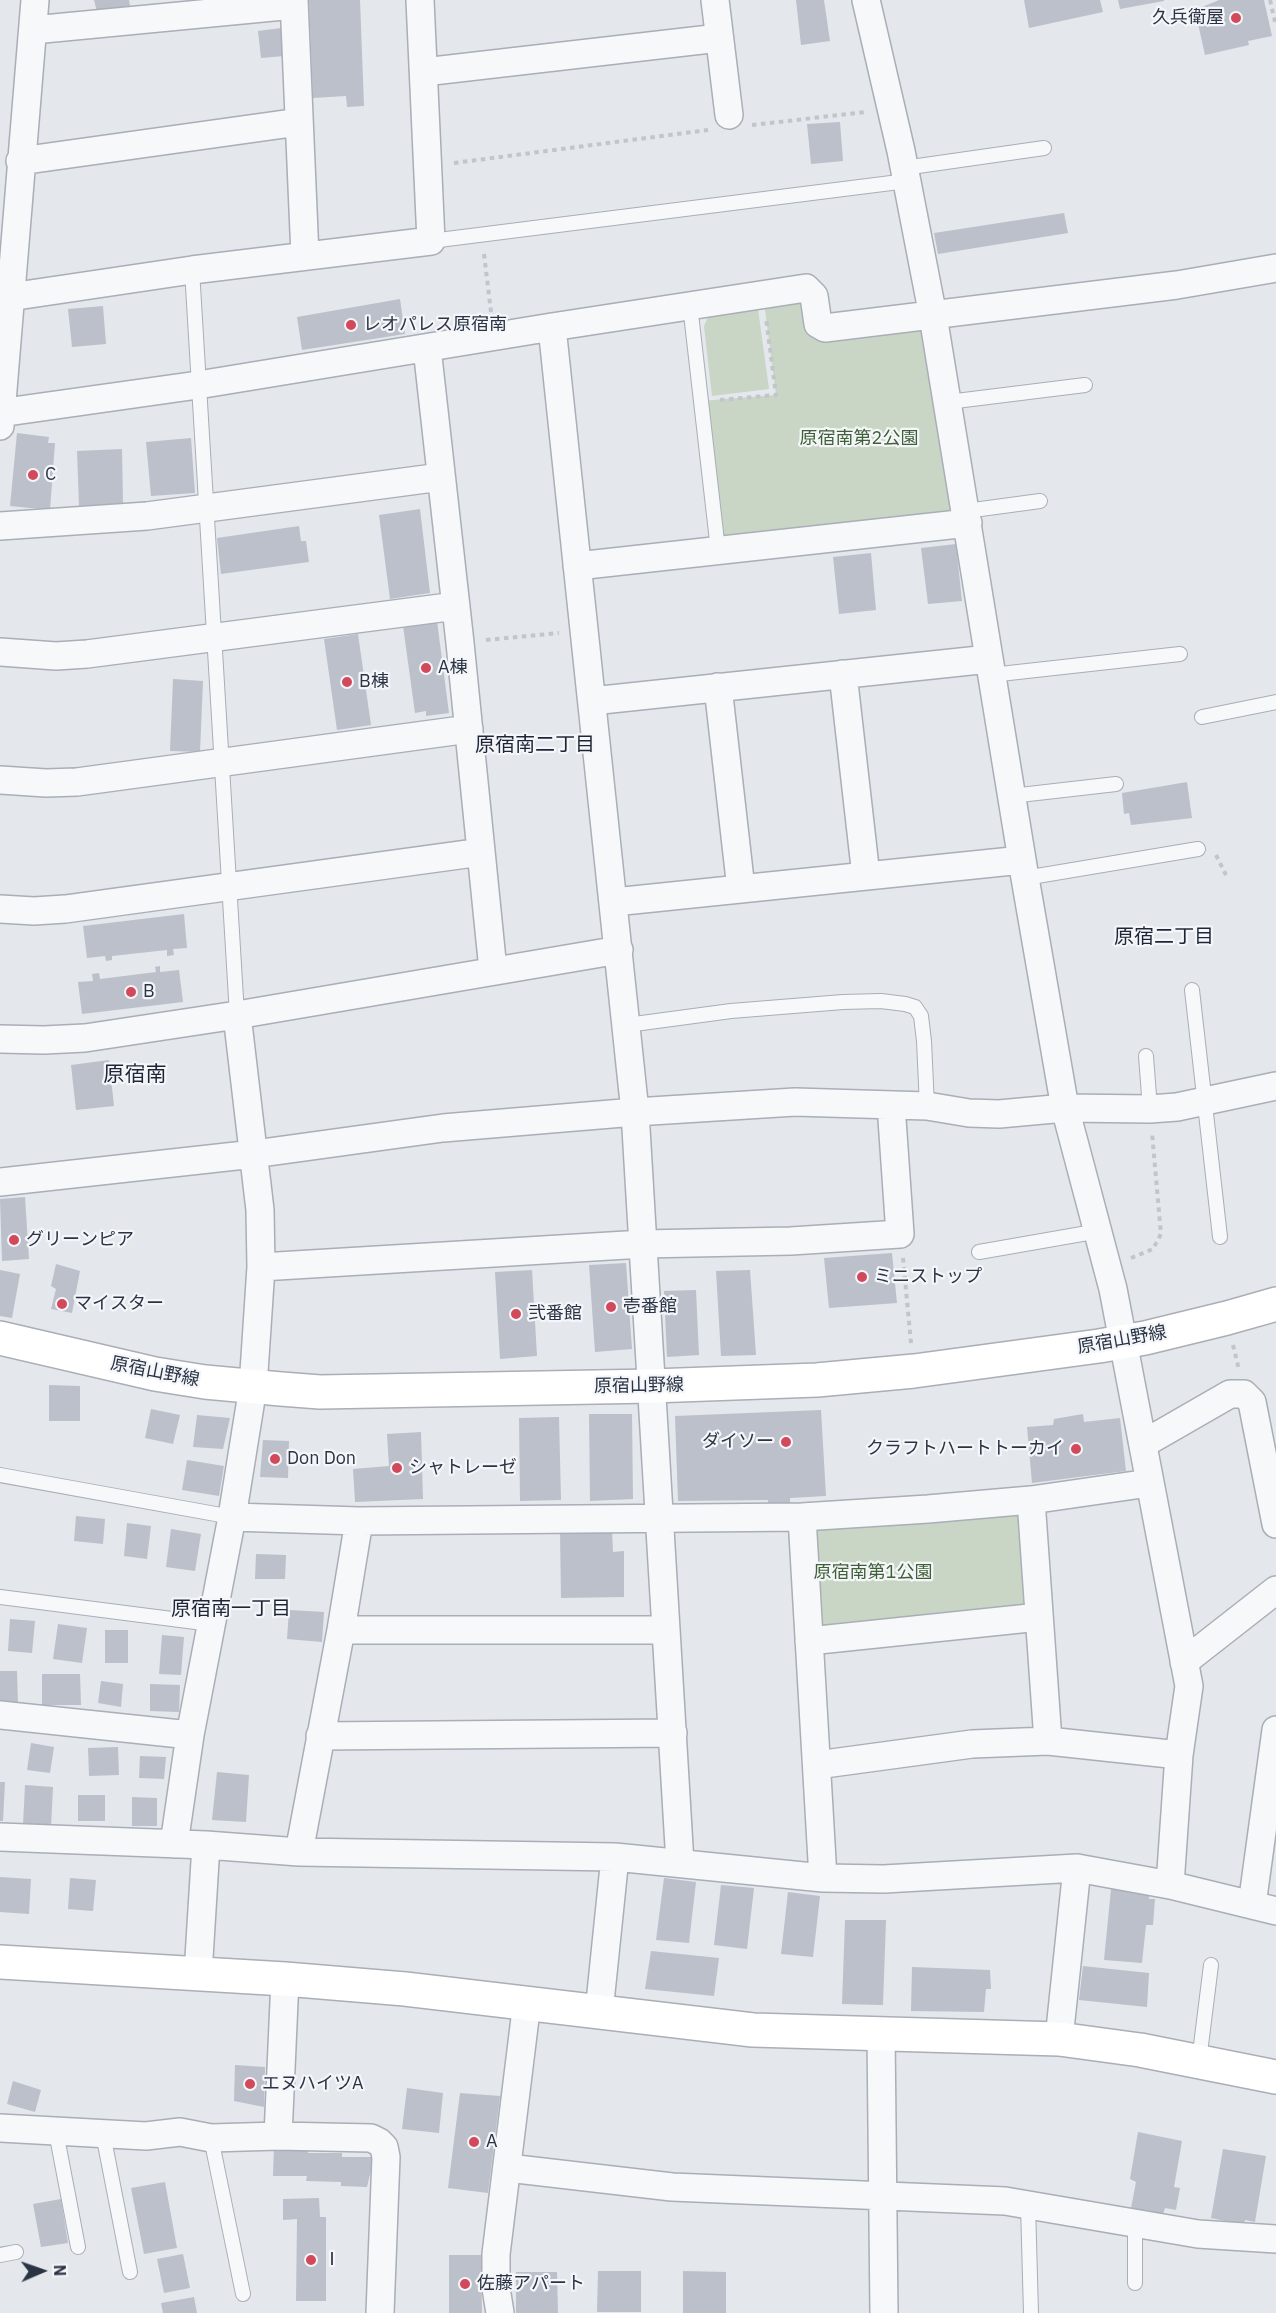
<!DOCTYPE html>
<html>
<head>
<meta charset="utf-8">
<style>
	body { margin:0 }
	#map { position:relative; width:1276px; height:2313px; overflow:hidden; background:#e4e7ec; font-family:"IBM Plex Sans",sans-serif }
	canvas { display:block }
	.north { position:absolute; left:12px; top:2241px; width:60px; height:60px; -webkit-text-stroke:4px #f4f6f9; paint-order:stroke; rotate:88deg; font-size:16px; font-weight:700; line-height:24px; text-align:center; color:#2b3445 }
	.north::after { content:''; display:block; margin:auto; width:21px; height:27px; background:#2b3445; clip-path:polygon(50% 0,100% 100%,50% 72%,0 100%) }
</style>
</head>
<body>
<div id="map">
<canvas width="1276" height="2313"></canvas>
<div class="north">N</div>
</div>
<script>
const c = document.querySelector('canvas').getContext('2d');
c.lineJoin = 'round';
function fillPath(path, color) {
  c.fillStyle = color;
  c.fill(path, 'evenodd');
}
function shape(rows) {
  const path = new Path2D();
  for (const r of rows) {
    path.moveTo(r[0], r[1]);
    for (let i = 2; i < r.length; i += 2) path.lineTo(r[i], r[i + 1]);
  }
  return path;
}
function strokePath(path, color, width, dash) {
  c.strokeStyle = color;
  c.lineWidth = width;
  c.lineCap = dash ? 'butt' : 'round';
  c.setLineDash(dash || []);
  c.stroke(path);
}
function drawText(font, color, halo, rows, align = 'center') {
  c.font = font + ' "IBM Plex Sans","Noto Sans JP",sans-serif';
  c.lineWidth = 4.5;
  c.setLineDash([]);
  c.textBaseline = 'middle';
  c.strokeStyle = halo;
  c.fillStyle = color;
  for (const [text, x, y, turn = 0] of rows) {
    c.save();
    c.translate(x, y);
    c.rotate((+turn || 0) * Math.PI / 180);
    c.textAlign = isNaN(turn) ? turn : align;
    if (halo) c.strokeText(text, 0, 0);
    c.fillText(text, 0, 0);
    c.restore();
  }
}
fillPath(shape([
	[806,288,818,324,933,316,968,523,718,550,701,401,776,395,763,294],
	[758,309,769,389,712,396,704,326,709,315],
	[1031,1500,1039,1617,809,1641,802,1517]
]), '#c9d6c5');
fillPath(shape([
	[94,0,129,0,130,6,97,12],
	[309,0,360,0,364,106,347,107,346,96,313,98],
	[796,0,824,0,830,41,801,45],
	[1024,0,1100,0,1103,12,1029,28],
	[1118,0,1164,0,1164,1,1120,9],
	[1219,0,1264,0,1272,36,1248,41,1249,45,1205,55,1195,10],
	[281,28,284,56,261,58,258,31],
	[840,122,843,161,811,164,807,124],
	[1064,213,1068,233,938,254,934,233],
	[400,299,405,334,302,350,297,317],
	[103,306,106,344,72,347,68,309],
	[17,433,49,437,48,443,55,443,50,510,10,506],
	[191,438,195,493,151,496,146,442],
	[122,449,123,504,79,506,77,451],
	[420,509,430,593,390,599,379,515],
	[299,526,301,541,306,541,309,562,221,574,217,538],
	[956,544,962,601,928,604,921,548],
	[871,553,876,610,839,614,833,557],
	[437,621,449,713,426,716,426,711,415,713,403,626],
	[358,634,371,725,337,730,324,639],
	[173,679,203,681,200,752,170,751],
	[1187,782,1192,818,1131,825,1129,813,1124,814,1122,793],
	[184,914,187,948,173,949,174,955,167,956,167,950,112,956,112,960,106,961,105,956,87,958,83,926],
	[160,966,160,972,179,970,183,1002,82,1014,78,982,93,981,92,974,99,973,100,979,156,972,155,967],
	[109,1060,114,1106,76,1110,71,1065],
	[25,1197,29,1259,2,1261,0,1199],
	[892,1253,897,1303,829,1308,824,1258],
	[626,1263,632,1349,595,1352,589,1265],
	[56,1264,80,1271,72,1313,51,1309,56,1289,51,1286],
	[0,1270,20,1274,12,1318,0,1316],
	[532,1270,537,1356,500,1359,495,1272],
	[750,1270,756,1355,721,1356,716,1271],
	[696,1290,699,1355,667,1357,664,1291],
	[49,1385,80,1386,80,1421,49,1421],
	[151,1409,180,1415,173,1444,145,1438],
	[821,1410,826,1496,790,1498,790,1503,768,1503,768,1500,678,1501,675,1416],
	[589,1414,632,1414,633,1499,590,1501],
	[1083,1414,1084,1422,1120,1418,1126,1471,1032,1483,1027,1427,1053,1425,1054,1419],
	[197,1415,230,1418,223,1449,193,1447],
	[559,1417,561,1500,520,1501,519,1418],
	[421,1432,423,1499,355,1502,353,1469,389,1466,387,1434],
	[263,1440,289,1441,288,1478,260,1477],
	[187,1460,224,1466,219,1496,182,1490],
	[76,1516,105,1519,103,1544,74,1541],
	[127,1523,151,1526,147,1559,124,1556],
	[171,1529,201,1534,195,1571,166,1567],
	[612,1531,613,1552,624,1551,624,1597,561,1598,560,1532],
	[256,1554,286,1555,285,1579,255,1579],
	[289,1610,324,1612,322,1642,287,1639],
	[10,1619,35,1621,32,1653,8,1651],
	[58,1624,87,1628,82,1663,53,1659],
	[105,1630,128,1630,128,1663,105,1663],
	[162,1635,184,1637,181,1675,159,1674],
	[0,1671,17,1671,18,1706,0,1706],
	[42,1674,80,1674,81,1705,42,1705],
	[101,1681,123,1684,121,1707,98,1703],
	[150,1684,180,1685,179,1712,150,1711],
	[31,1743,54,1747,50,1773,27,1770],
	[118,1747,119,1775,89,1776,88,1748],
	[140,1756,166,1757,164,1779,139,1778],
	[217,1772,249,1775,246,1822,212,1820],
	[0,1782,5,1782,3,1821,0,1821],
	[25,1785,53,1787,51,1827,23,1825],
	[78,1795,105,1795,105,1821,78,1821],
	[132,1797,157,1798,157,1826,132,1826],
	[0,1877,31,1879,29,1914,0,1912],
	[70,1878,96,1880,93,1911,68,1909],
	[664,1878,696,1882,689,1943,656,1940],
	[721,1885,754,1888,747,1949,714,1945],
	[1111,1889,1149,1892,1149,1899,1155,1899,1153,1925,1146,1925,1142,1963,1104,1960],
	[788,1892,820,1896,813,1957,781,1954],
	[845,1920,886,1920,883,2005,842,2004],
	[651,1951,719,1958,714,1996,645,1989],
	[1083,1966,1149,1973,1147,2007,1079,2000],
	[912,1967,990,1970,991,1989,986,1989,984,2012,911,2011],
	[235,2065,265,2067,264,2107,234,2101],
	[13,2081,41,2090,35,2112,7,2104],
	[407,2088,443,2093,439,2133,402,2129],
	[460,2093,500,2096,488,2193,448,2188],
	[1138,2132,1182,2141,1174,2187,1180,2188,1176,2210,1165,2208,1163,2214,1131,2208,1136,2182,1130,2179],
	[274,2147,308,2147,308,2153,342,2153,342,2157,374,2157,367,2187,341,2186,341,2182,306,2181,307,2176,273,2176],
	[1223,2149,1266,2156,1255,2222,1245,2220,1244,2225,1211,2218],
	[165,2182,177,2248,144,2254,131,2188],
	[319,2198,320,2217,326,2217,326,2301,296,2301,297,2219,283,2220,283,2199],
	[61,2199,68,2243,41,2247,33,2204],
	[183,2254,190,2288,164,2293,157,2259],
	[449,2255,481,2255,482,2313,449,2313],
	[598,2271,641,2271,641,2312,597,2312],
	[683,2271,726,2272,726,2313,683,2313],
	[516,2272,557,2272,558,2313,516,2313],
	[194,2297,197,2313,163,2313,161,2303]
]), '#bbc0ca');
const lane = shape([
	[904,168,1044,148],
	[431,241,907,181],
	[192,270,237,1015],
	[690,305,718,550],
	[948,402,1085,385],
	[966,511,1040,501],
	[991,675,1180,654],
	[1202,717,1276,702],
	[1011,796,1116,784],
	[1025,878,1198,849],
	[1192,990,1220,1237],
	[627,1025,731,1011,843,1002,881,1001,905,1004,915,1007,921,1016,924,1041,927,1106],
	[1146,1056,1150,1109],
	[979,1252,1099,1231],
	[0,1475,232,1517],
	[0,1597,211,1624],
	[1199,2061,1211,1965],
	[56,2132,78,2247],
	[103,2134,130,2272],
	[211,2138,243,2294],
	[1028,2205,1031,2313],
	[0,2255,16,2252],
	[1135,2283,1135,2224]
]);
const street = shape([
	[294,0,305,256],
	[715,0,729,115],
	[866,0,901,151,933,316,1025,878,1065,1108,1113,1289,1189,1686,1179,1755,1170,1885],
	[33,30,294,5],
	[424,72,719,38],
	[20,161,299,122],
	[10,297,192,270,431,241,420,0],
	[552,327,635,1112,680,1863],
	[427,348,460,643,493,970],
	[0,413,198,385,552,327,806,288,814,296,818,324,825,328,1177,285,1276,268],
	[0,426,35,0],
	[0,526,147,516,441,477],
	[577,566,968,523],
	[0,652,56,656,87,654,456,606],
	[843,674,866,876],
	[718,687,741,889],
	[592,701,989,659],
	[0,780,46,783,77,782,469,729],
	[614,902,1022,860],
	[0,909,34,911,65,909,481,852],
	[0,1039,44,1040,85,1038,237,1015,619,950],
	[0,1182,254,1154,443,1128,635,1112,795,1102,927,1106,969,1113,999,1114,1065,1108,1150,1109,1177,1107,1276,1086],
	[261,1267,643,1244,791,1241,900,1234,891,1105],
	[1143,1444,1230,1394,1244,1394,1252,1402,1276,1524],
	[1031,1500,1048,1741],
	[232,1517,359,1521,802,1517,928,1509,1031,1500,1149,1483],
	[802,1517,823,1878],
	[341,1630,665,1630],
	[809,1641,1039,1617],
	[1184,1662,1276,1590],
	[0,1715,190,1735],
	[320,1736,673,1733],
	[817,1765,972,1744,1048,1741,1179,1755],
	[0,1837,206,1845,299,1852,615,1857,823,1878,884,1879,1077,1868,1170,1885,1276,1911],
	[174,1844,190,1735,232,1517,253,1387,261,1267,260,1210,237,1015],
	[299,1852,341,1630,359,1521],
	[1252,1905,1276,1730],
	[198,1974,206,1845],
	[599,2012,615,1857],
	[881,2033,884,2313],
	[1059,2039,1077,1868],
	[0,2128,146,2136,180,2132,211,2138,278,2136,371,2138,379,2142,384,2147,386,2157,380,2313],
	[278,2136,285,1979],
	[508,2168,672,2187,1005,2201,1198,2234,1276,2239],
	[500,2313,496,2288,496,2254,527,2002]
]);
const secondary = shape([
	[0,1338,155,1374,205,1382,281,1389,320,1392,652,1386,817,1380,914,1371,1099,1346,1145,1338,1227,1318,1276,1304],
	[0,1962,285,1979,405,1989,753,2030,1059,2039,1140,2050,1276,2077]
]);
strokePath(lane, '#a9aeb7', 16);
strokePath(street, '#a9aeb7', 30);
strokePath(secondary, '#a9aeb7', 36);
strokePath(shape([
	[1270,0,1276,26],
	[752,125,866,112],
	[454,163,708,130],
	[484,254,491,312],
	[720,400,776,395,766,318],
	[486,640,559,633],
	[1216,855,1226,875],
	[903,1258,911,1343],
	[1131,1258,1153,1249,1161,1234,1152,1133],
	[1233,1345,1239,1370]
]), '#c2c5cb', 4, [4.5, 4.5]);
strokePath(lane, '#f7f8fa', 14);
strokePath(street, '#f7f8fa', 27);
strokePath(secondary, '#fff', 33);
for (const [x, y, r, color] of [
	[1236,18,6,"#d1495b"],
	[351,325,6,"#d1495b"],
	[33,475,6,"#d1495b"],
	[426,668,6,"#d1495b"],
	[347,682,6,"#d1495b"],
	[131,992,6,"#d1495b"],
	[14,1240,6,"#d1495b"],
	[862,1277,6,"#d1495b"],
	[62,1304,6,"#d1495b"],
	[611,1307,6,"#d1495b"],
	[516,1314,6,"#d1495b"],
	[786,1442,6,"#d1495b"],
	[1076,1449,6,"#d1495b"],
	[275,1459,6,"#d1495b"],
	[397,1468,6,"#d1495b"],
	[250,2084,6,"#d1495b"],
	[474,2142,6,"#d1495b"],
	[311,2260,6,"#d1495b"],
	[465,2284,6,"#d1495b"]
]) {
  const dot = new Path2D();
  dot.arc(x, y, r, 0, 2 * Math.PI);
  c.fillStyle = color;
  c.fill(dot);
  strokePath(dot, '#f4f6f9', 2);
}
drawText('18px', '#2b3445', '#f4f6f9', [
	["久兵衛屋",1224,18,"right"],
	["レオパレス原宿南",363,325],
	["C",45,475],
	["A棟",438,668],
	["B棟",359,682],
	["B",143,992],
	["グリーンピア",26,1240],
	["ミニストップ",874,1277],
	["マイスター",74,1304],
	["壱番館",623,1307],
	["弐番館",528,1314],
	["ダイソー",774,1442,"right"],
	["クラフトハートトーカイ",1064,1449,"right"],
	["Don Don",287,1459],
	["シャトレーゼ",409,1468],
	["エヌハイツA",262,2084],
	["A",486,2142],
	["Ⅰ",323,2260],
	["佐藤アパート",477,2284]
], 'left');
drawText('18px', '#3f6138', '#f4f6f9', [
	["原宿南第2公園",859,439],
	["原宿南第1公園",873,1573]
]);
drawText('18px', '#2b3445', '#f4f6f9', [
	["原宿山野線",1122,1340,-10],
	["原宿山野線",155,1372,11],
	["原宿山野線",639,1386,-1]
]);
drawText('20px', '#1d2536', '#f4f6f9', [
	["原宿南二丁目",535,745],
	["原宿二丁目",1164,937],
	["原宿南一丁目",231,1609]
]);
drawText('21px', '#1d2536', '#f4f6f9', [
	["原宿南",135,1075]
]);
</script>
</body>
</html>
